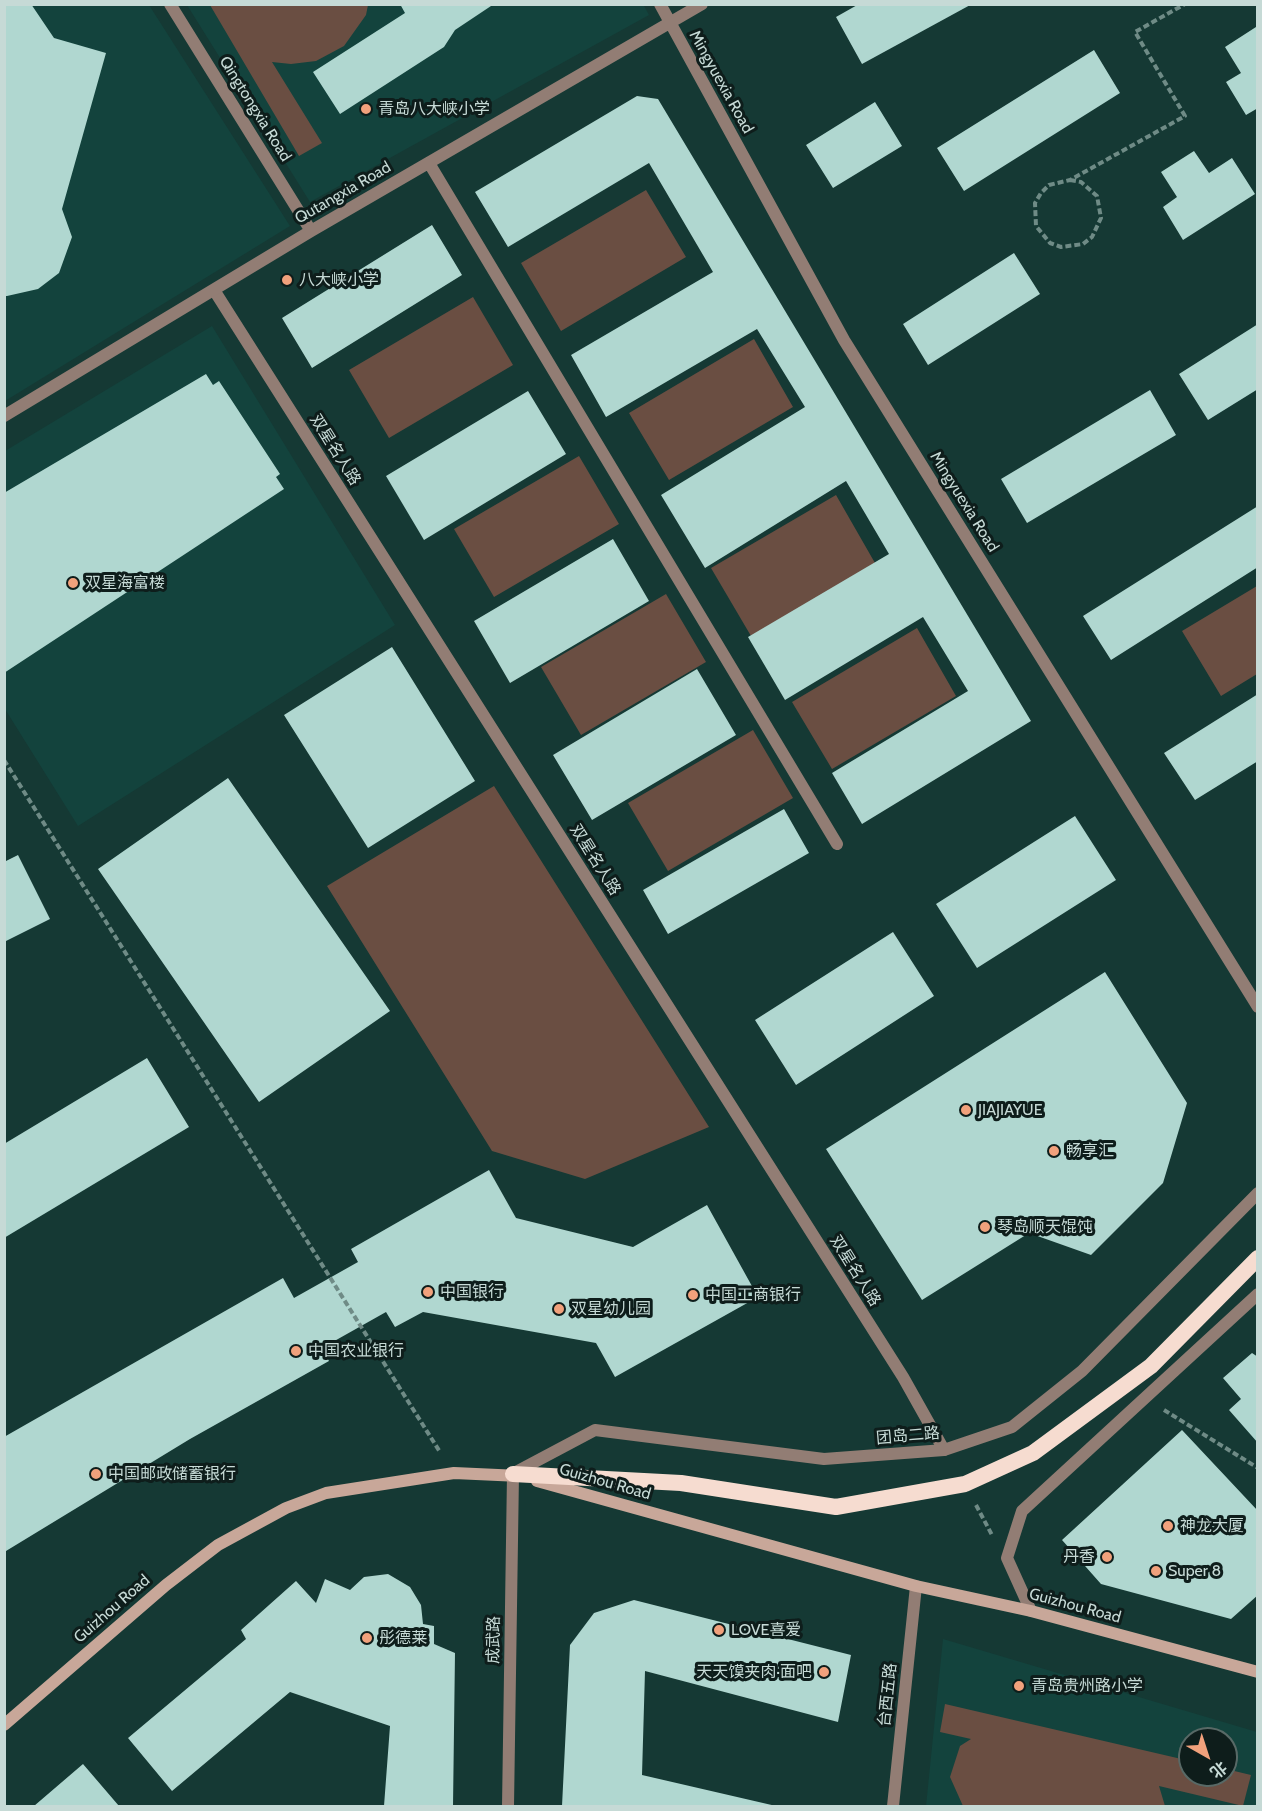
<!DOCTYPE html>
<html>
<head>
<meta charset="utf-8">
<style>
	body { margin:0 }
	#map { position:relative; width:1262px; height:1811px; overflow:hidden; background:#153934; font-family:Cabin,"Noto Sans SC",sans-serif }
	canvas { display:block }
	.frame { position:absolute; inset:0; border:6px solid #c6dad6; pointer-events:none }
	.north { position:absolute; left:1178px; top:1727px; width:60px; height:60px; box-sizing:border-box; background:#0e1d1b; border:2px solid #586966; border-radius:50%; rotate:141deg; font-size:16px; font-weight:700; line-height:24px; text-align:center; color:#c6dad6 }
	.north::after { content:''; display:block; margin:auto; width:21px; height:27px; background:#f1a17c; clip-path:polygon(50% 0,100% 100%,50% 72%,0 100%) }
</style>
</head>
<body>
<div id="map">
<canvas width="1262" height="1811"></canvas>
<div class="frame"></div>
<div class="north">北</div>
</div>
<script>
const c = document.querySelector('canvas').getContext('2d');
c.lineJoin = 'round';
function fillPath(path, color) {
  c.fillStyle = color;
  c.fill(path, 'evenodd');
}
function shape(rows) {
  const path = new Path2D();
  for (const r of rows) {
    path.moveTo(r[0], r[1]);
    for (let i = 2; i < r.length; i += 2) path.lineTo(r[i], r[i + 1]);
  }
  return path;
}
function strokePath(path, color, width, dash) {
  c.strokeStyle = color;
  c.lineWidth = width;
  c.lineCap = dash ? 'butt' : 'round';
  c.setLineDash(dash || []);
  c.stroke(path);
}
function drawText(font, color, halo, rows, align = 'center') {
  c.font = font + ' Cabin,"Noto Sans SC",sans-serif';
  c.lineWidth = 6;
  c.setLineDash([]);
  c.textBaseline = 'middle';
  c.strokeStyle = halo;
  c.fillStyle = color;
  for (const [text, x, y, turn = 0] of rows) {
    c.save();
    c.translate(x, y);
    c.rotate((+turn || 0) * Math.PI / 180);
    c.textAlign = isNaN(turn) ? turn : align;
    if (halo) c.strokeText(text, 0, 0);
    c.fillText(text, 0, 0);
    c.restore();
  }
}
fillPath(shape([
	[643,4,649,15,310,202,187,5],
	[5,5,149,5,290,226,5,401],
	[212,326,395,625,78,826,5,709,5,451],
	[943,1639,1257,1732,1257,1806,926,1806],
	[1190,1739,1226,1739,1226,1775,1190,1775]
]), '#13433d');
fillPath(shape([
	[210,5,368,5,366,15,344,46,316,61,291,64,272,62,322,143,299,156],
	[646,190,686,257,561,331,521,263],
	[473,297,513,365,389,438,349,370],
	[754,339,793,407,669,480,629,413],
	[579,456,619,524,494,597,454,529],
	[836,495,875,563,751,636,711,568],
	[1257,586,1257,674,1221,696,1182,631],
	[666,594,706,662,581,735,541,667],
	[917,628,956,696,832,769,792,702],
	[753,730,793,798,668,871,628,803],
	[494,786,709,1127,585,1179,492,1151,327,886],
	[945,1704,1190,1761,1190,1775,1226,1775,1226,1769,1251,1775,1243,1806,1159,1786,1165,1806,963,1806,950,1777,960,1746,971,1739,940,1732]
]), '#6a4e42');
fillPath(shape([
	[4,4,31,4,54,38,106,53,62,209,72,237,59,273,38,289,7,296,4,296],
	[400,4,494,4,455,30,444,47,340,114,313,72,405,13],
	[859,4,972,4,862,64,836,17],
	[1256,27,1258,108,1246,115,1226,82,1241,73,1225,47],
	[1094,50,1120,93,964,191,937,148],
	[637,96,658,99,1031,721,862,824,832,773,968,691,923,617,785,700,748,637,889,554,846,481,705,568,661,495,805,407,757,329,606,417,571,355,713,272,649,163,508,247,475,192],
	[875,102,902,146,833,188,806,145],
	[1194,151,1209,173,1232,158,1255,194,1183,240,1163,207,1177,197,1161,172],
	[432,225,462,275,312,368,282,318],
	[1014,253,1040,294,928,365,903,324],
	[1258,324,1258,389,1208,420,1179,374],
	[206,374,213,385,219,381,280,474,276,477,284,489,4,673,4,493],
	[1150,390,1176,435,1027,523,1001,479],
	[528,391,566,454,424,540,386,476],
	[1258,506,1258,567,1111,660,1083,616],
	[613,539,649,601,510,683,474,621],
	[392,647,475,781,368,848,284,715],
	[697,669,736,735,592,820,553,755],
	[1258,694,1258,761,1195,800,1164,753],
	[228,778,390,1011,259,1102,98,869],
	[784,809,809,853,668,934,643,890],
	[1075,816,1116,880,977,968,936,904],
	[18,855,50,919,4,942,4,862],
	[893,932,934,996,796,1085,755,1020],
	[1105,972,1187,1103,1163,1183,1091,1255,1029,1233,922,1300,826,1149],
	[147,1058,189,1127,4,1238,4,1144],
	[489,1170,516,1218,633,1247,707,1205,758,1297,615,1377,596,1343,423,1312,395,1327,386,1312,322,1348,329,1361,190,1439,6,1551,4,1437,283,1278,294,1298,358,1262,351,1249],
	[1252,1353,1258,1357,1258,1443,1229,1410,1241,1399,1223,1378],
	[1182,1430,1258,1511,1258,1595,1231,1619,1101,1584,1062,1540],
	[388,1574,410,1587,421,1605,423,1624,434,1626,434,1644,455,1653,453,1806,384,1806,390,1726,290,1692,172,1791,128,1738,246,1639,241,1630,296,1581,316,1603,325,1579,350,1590,364,1577],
	[634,1600,851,1655,838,1722,645,1671,642,1775,776,1806,562,1806,570,1645,594,1613],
	[83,1764,119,1806,34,1806]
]), '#b0d7d0');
strokePath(shape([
	[1070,180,1081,182,1097,196,1101,218,1092,237,1083,244,1061,247,1050,243,1036,226,1035,203,1041,193,1049,185,1070,180,1185,116,1135,32,1185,4],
	[4,760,440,1452],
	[1164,1410,1258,1468],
	[976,1505,992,1535]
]), '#6f8b86', 4, [6, 3]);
strokePath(shape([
	[214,290,903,1377,944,1450]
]), '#927d74', 12);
strokePath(shape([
	[170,4,311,231],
	[660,4,844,340,1258,1007],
	[429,163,837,844],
	[4,416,311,231,702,4],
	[508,1806,513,1474],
	[893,1806,916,1586]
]), '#927d74', 12);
strokePath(shape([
	[514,1473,595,1430,824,1459,944,1450,1012,1427,1082,1371,1258,1193],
	[1031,1611,1007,1558,1022,1511,1258,1294]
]), '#927d74', 12);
strokePath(shape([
	[537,1481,916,1586,1031,1611,1258,1672],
	[4,1725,166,1585,218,1545,286,1508,326,1493,454,1473,520,1476]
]), '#c8a799', 12);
strokePath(shape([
	[513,1474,681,1483,836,1507,965,1484,1033,1453,1151,1366,1258,1258]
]), '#f6dcd0', 16);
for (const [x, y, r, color] of [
	[366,109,6,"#f1a17c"],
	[287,280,6,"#f1a17c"],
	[73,583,6,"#f1a17c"],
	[966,1110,6,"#f1a17c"],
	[1054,1151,6,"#f1a17c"],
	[985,1227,6,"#f1a17c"],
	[428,1292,6,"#f1a17c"],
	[693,1295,6,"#f1a17c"],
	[559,1309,6,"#f1a17c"],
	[296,1351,6,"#f1a17c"],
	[96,1474,6,"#f1a17c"],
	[1168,1526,6,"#f1a17c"],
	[1107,1557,6,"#f1a17c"],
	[1156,1571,6,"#f1a17c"],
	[719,1630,6,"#f1a17c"],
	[367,1638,6,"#f1a17c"],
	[824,1672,6,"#f1a17c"],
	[1019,1686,6,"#f1a17c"]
]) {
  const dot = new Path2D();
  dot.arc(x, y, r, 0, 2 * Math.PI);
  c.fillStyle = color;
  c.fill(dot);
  strokePath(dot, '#0e1d1b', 2);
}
drawText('16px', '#c6dad6', '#0e1d1b', [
	["Mingyuexia Road",721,82,61],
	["Qingtongxia Road",255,109,58],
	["Qutangxia Road",343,193,-30],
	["双星名人路",335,450,58],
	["Mingyuexia Road",964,502,58],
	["双星名人路",595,860,58],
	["双星名人路",855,1271,58],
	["团岛二路",908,1436,-5],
	["Guizhou Road",605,1482,16],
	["Guizhou Road",1075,1606,15],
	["Guizhou Road",112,1609,-41],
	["成武路",494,1640,-89],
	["台西五路",888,1695,-84]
]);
drawText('16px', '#c6dad6', '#0e1d1b', [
	["青岛八大峡小学",378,109],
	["八大峡小学",299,280],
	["双星海富楼",85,583],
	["JIAJIAYUE",978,1110],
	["畅享汇",1066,1151],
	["琴岛顺天馄饨",997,1227],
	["中国银行",440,1292],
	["中国工商银行",705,1295],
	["双星幼儿园",571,1309],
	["中国农业银行",308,1351],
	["中国邮政储蓄银行",108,1474],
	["神龙大厦",1180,1526],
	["丹香",1095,1557,"right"],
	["Super 8",1168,1571],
	["LOVE喜爱",731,1630],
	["彤德莱",379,1638],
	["天天馍夹肉·面吧",812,1672,"right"],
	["青岛贵州路小学",1031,1686]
], 'left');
</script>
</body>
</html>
